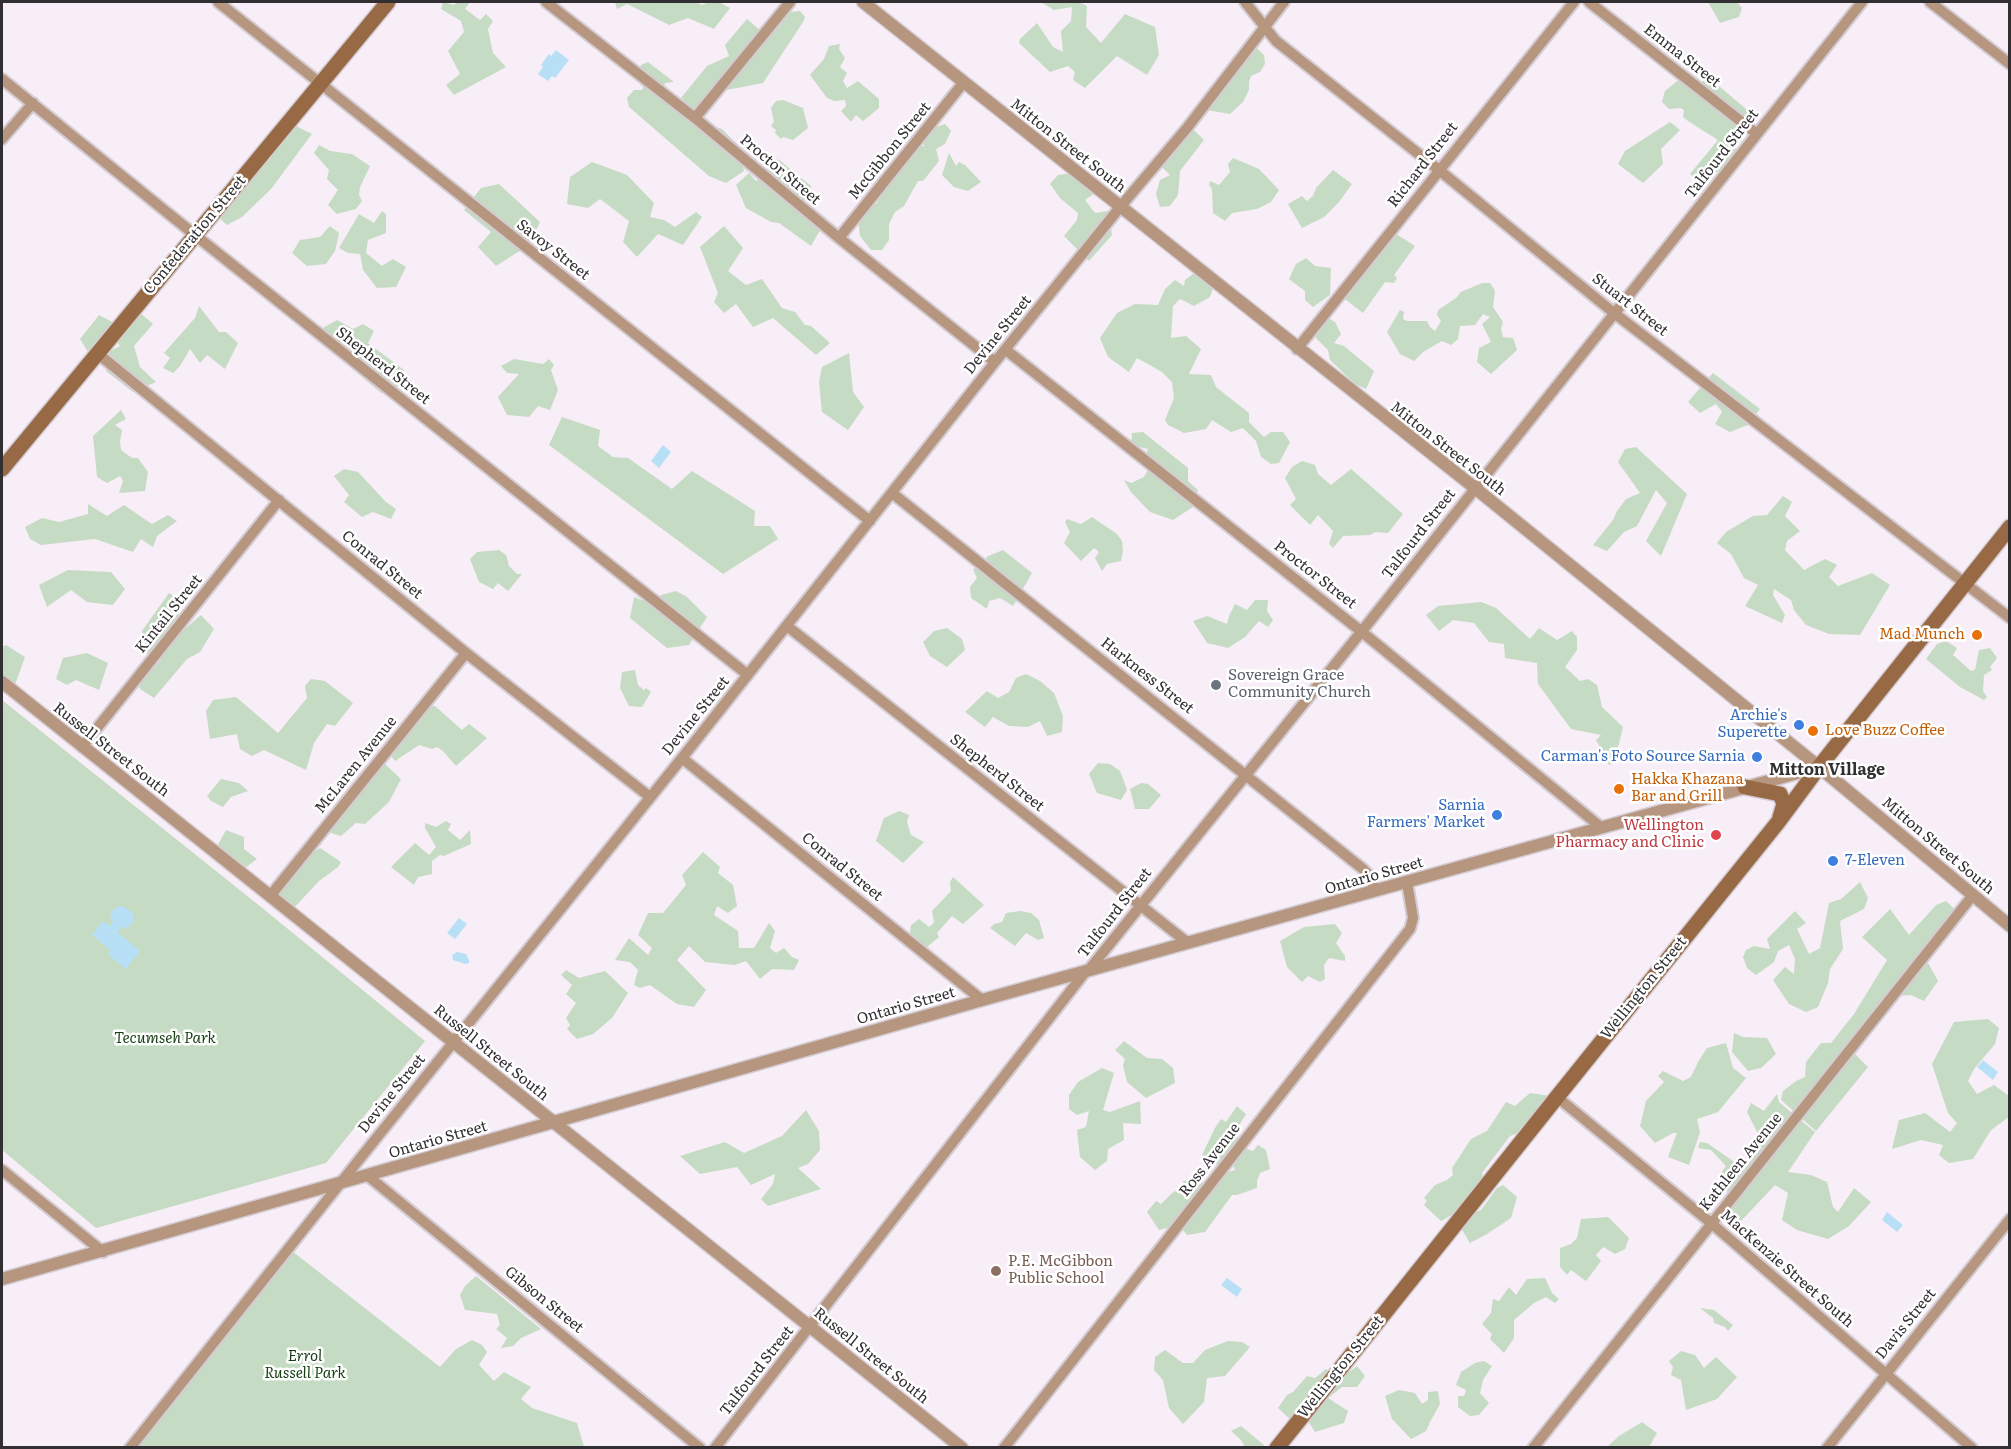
<!DOCTYPE html>
<html>
<head>
<meta charset="utf-8">
<style>
	body { margin:0 }
	#map { position:relative; width:2011px; height:1449px; overflow:hidden; background:#f7eef7; font-family:Literata,serif }
	canvas { display:block }
	.frame { position:absolute; inset:0; border:3px solid #322f33; pointer-events:none }
</style>
</head>
<body>
<div id="map">
<canvas width="2011" height="1449"></canvas>
<div class="frame"></div>
</div>
<script>
const c = document.querySelector('canvas').getContext('2d');
c.lineJoin = 'round';
function fillPath(path, color) {
  c.fillStyle = color;
  c.fill(path, 'evenodd');
}
function shape(rows) {
  const path = new Path2D();
  for (const r of rows) {
    path.moveTo(r[0], r[1]);
    for (let i = 2; i < r.length; i += 2) path.lineTo(r[i], r[i + 1]);
  }
  return path;
}
function strokePath(path, color, width, dash) {
  c.strokeStyle = color;
  c.lineWidth = width;
  c.lineCap = dash ? 'butt' : 'round';
  c.setLineDash(dash || []);
  c.stroke(path);
}
function drawText(font, color, halo, rows, align = 'center') {
  c.font = font + ' Literata,serif';
  c.lineWidth = 5;
  c.setLineDash([]);
  c.textBaseline = 'middle';
  c.strokeStyle = halo;
  c.fillStyle = color;
  for (const [text, x, y, turn = 0] of rows) {
    c.save();
    c.translate(x, y);
    c.rotate((+turn || 0) * Math.PI / 180);
    c.textAlign = isNaN(turn) ? turn : align;
    if (halo) c.strokeText(text, 0, 0);
    c.fillText(text, 0, 0);
    c.restore();
  }
}
fillPath(shape([
	[443,2,454,5,457,2,470,2,465,9,480,20,486,14,493,21,488,29,493,53,506,67,454,95,446,85,460,74,448,51,464,32,461,21,441,9],
	[615,2,696,2,702,5,709,2,719,2,730,8,714,29,688,18,669,25,627,4,617,9],
	[1041,2,1079,2,1087,6,1086,27,1101,43,1125,14,1155,27,1159,55,1147,75,1117,56,1085,88,1073,80,1075,72,1068,66,1050,72,1019,43,1020,39,1037,23,1053,47,1063,52,1061,31,1071,21,1072,7,1054,10],
	[1708,2,1737,2,1742,8,1739,17,1720,23],
	[800,11,805,17,803,22,763,83,721,91,695,111,681,98,707,66,729,56,725,45,747,19,767,36,791,12],
	[840,44,839,49,845,58,840,67,847,73,843,81,847,88,858,81,879,99,879,108,863,121,856,115,851,122,841,111,846,106,845,100,834,101,827,98,810,75,824,59,829,46],
	[1257,48,1264,55,1265,64,1260,72,1251,76,1249,82,1249,90,1243,102,1230,114,1207,110,1205,97],
	[648,62,674,82,665,83,663,89,674,94,694,113,691,120,722,129,738,145,744,171,726,183,709,176,629,107,627,98,634,90,642,90,643,87,635,78,641,65],
	[1706,75,1746,109,1751,123,1734,132,1734,141,1736,149,1724,168,1700,181,1690,174,1718,140,1688,121,1683,117,1684,110,1680,108,1669,109,1662,102,1665,91,1681,78,1695,94],
	[783,100,803,108,808,128,793,140,783,137,781,139,775,133,776,130,771,126,774,122,771,108,776,101],
	[1670,122,1680,130,1661,149,1663,164,1643,183,1618,164,1625,151],
	[290,123,312,134,271,189,242,217,227,225,217,216],
	[945,124,951,131,945,144,936,149,939,161,923,181,918,181,904,206,895,212,889,224,889,240,882,250,871,250,860,236,858,219,878,202,878,187,908,148,924,146,924,135,933,128],
	[1191,127,1204,140,1180,171,1178,195,1170,206,1160,207,1156,194,1160,180,1170,175,1161,166,1166,155,1175,152,1179,139],
	[319,145,330,151,352,154,370,166,360,187,359,195,362,201,356,209,337,214,328,205,338,190,327,179,329,170,314,153],
	[949,153,956,166,959,162,965,165,981,182,968,191,954,187,942,175],
	[1233,158,1259,169,1279,190,1271,202,1257,209,1232,213,1225,221,1213,213,1212,189,1209,185,1210,181,1219,185,1230,172,1228,164],
	[778,159,811,186,807,206,820,230,811,246,779,223,771,222,746,208,736,185,749,173,756,181],
	[592,162,627,175,654,203,650,217,664,220,675,227,696,212,702,217,683,245,658,234,637,257,623,242,629,221,600,199,588,208,567,204,570,177],
	[1333,170,1352,184,1339,202,1324,217,1302,228,1288,204,1302,196,1307,201,1313,196,1316,188],
	[1072,173,1098,191,1085,200,1095,213,1108,211,1112,235,1089,261,1064,236,1077,220,1078,213,1060,198,1050,184,1058,175],
	[499,184,540,222,529,245,496,266,478,247,491,232,464,210,481,188],
	[382,211,386,214,386,233,368,240,366,253,382,266,393,259,406,267,396,287,377,288,363,270,360,254,348,253,339,248,359,214,374,223],
	[330,226,339,233,335,251,326,264,307,266,292,253,300,240,320,237],
	[724,226,743,248,728,271,746,285,762,279,782,308,795,312,805,325,811,326,830,343,816,355,773,318,753,327,736,304,724,313,714,302,718,293,700,247],
	[1393,232,1415,246,1394,275,1397,278,1394,283,1385,282,1363,313,1341,296],
	[1306,258,1315,266,1331,268,1330,295,1313,307,1305,300,1305,291,1289,279,1296,264],
	[1193,274,1205,277,1213,288,1210,297,1194,306,1180,299,1173,306,1171,338,1186,336,1201,349,1189,374,1211,375,1216,387,1249,413,1249,422,1264,437,1271,432,1283,432,1290,442,1279,463,1271,464,1261,457,1256,441,1243,428,1231,432,1212,420,1206,429,1184,433,1168,425,1165,420,1174,398,1172,382,1162,372,1137,358,1129,372,1108,357,1100,338,1117,313,1135,304,1158,305,1165,289,1175,280,1184,286,1185,280],
	[1482,283,1490,283,1495,291,1493,307,1503,322,1501,329,1503,337,1513,338,1517,350,1491,374,1477,362,1479,348,1491,342,1482,324,1490,317,1483,314,1475,325,1460,326,1458,339,1451,345,1442,341,1423,352,1414,361,1400,354,1387,332,1400,310,1404,312,1403,319,1407,321,1427,321,1430,327,1435,331,1441,321,1437,315,1438,310,1456,298,1461,292],
	[199,306,219,332,226,332,238,343,225,369,207,355,200,363,190,349,180,366,173,373,163,368,170,358,164,353,195,318],
	[139,312,153,324,134,346,140,367,156,382,133,392,106,371,110,351,120,346,115,339,90,355,80,339,99,315,122,327],
	[1321,314,1335,322,1341,334,1334,343,1344,346,1374,371,1366,389,1355,384,1330,360,1328,350,1316,338,1315,322],
	[337,320,353,329,363,324,374,331,368,343,404,370,402,384,381,393,319,340,321,329],
	[849,353,853,392,864,407,848,430,822,412,819,382,822,367],
	[514,359,543,364,549,359,554,365,551,370,558,390,550,410,538,406,529,417,507,415,498,397,519,374,507,373,501,366],
	[1713,373,1760,409,1748,425,1730,432,1715,424,1722,412,1716,404,1700,413,1688,402],
	[121,410,126,419,115,425,122,430,120,441,121,450,132,458,138,458,148,472,145,491,119,493,123,481,120,476,107,483,97,477,93,436],
	[562,417,600,430,598,446,613,457,628,458,672,489,692,471,755,511,754,526,770,526,778,539,723,574,549,445],
	[1143,432,1188,468,1188,481,1198,490,1193,507,1173,520,1150,512,1131,492,1124,480,1131,483,1144,477,1148,470,1143,464,1148,449,1131,445,1132,433],
	[1636,447,1687,494,1661,556,1646,541,1667,503,1656,490,1637,526,1624,532,1607,551,1593,545,1613,520,1617,511,1626,499,1640,493,1618,462,1625,449],
	[1302,461,1315,465,1318,474,1331,485,1351,469,1403,514,1388,533,1375,532,1370,535,1343,536,1333,548,1329,544,1333,531,1318,515,1310,525,1290,505,1296,499,1285,478,1292,467],
	[344,469,358,472,386,502,396,509,391,519,373,512,362,517,344,502,349,495,334,476],
	[1783,496,1792,502,1785,516,1800,531,1787,541,1785,550,1804,570,1825,559,1837,565,1829,577,1838,586,1872,573,1890,585,1860,635,1829,634,1806,625,1794,610,1791,600,1774,589,1773,595,1785,615,1782,623,1745,606,1758,585,1744,578,1731,554,1717,543,1726,532,1753,516,1767,515],
	[88,504,107,516,124,505,152,524,168,515,177,521,157,536,153,547,141,539,133,552,95,539,41,545,30,539,25,527,42,518,59,522,88,514],
	[1092,517,1117,534,1122,541,1123,550,1121,561,1107,564,1102,571,1095,558,1099,552,1094,548,1081,561,1064,543,1070,532,1065,522,1067,519,1081,524],
	[499,550,506,555,509,566,517,574,522,574,508,591,498,583,493,589,479,582,470,559,477,552],
	[1003,550,1032,573,1013,606,1000,598,989,601,987,609,971,598,970,587,977,578,973,569,988,564,986,557],
	[68,570,111,572,125,589,113,605,87,602,71,590,47,607,39,585],
	[676,591,687,597,707,617,689,645,667,648,630,618,634,597,654,605,661,595],
	[169,593,179,600,179,623,186,628,201,615,214,629,200,652,187,659,154,698,140,689,135,675,145,664,151,669,161,660,148,655,142,631],
	[1255,600,1268,600,1267,611,1273,620,1268,627,1259,621,1245,637,1228,648,1207,643,1193,621,1207,616,1227,624,1229,616,1235,604,1247,610],
	[1481,602,1496,608,1530,639,1539,628,1557,640,1572,631,1577,637,1577,650,1565,667,1580,681,1588,679,1597,685,1602,707,1623,727,1615,759,1610,765,1599,757,1602,751,1596,740,1601,735,1571,729,1538,684,1537,663,1505,658,1504,644,1489,642,1474,623,1453,620,1439,631,1426,615,1438,606],
	[947,628,962,639,965,650,947,667,930,656,923,642,934,631],
	[1946,641,1957,648,1953,655,1971,671,1975,670,1979,650,1990,648,1997,658,1990,667,1992,670,1984,675,1983,691,1987,697,1984,700,1960,687,1926,659,1937,644],
	[6,645,25,657,16,682,5,693,2,693,2,647],
	[87,653,108,663,99,690,76,680,67,685,56,679,63,658],
	[635,670,638,685,644,690,646,688,651,692,642,707,629,706,620,688,622,672],
	[1026,674,1040,681,1054,693,1063,716,1062,732,1047,736,1040,721,1028,727,1009,726,993,717,985,727,965,712,987,691,998,698,1009,692,1016,678],
	[311,679,325,681,353,703,335,726,327,724,314,743,306,770,264,750,252,756,240,749,237,734,210,739,206,711,213,700,236,697,278,733,307,698,305,686],
	[2,700,261,907,425,1041,326,1163,96,1228,2,1150],
	[427,706,435,706,462,730,469,724,487,738,456,766,443,751,437,747,432,749,419,745,395,761,388,752],
	[1098,763,1110,764,1120,771,1127,790,1121,800,1097,793,1089,774],
	[385,764,401,779,389,802,365,824,356,823,341,836,331,833,333,824,346,812,349,801,378,768],
	[221,779,239,783,248,791,231,797,223,807,211,801,207,796],
	[1141,783,1148,784,1161,795,1149,809,1135,809,1130,789],
	[899,811,909,815,907,822,911,835,924,842,903,863,876,841,884,818],
	[446,821,451,824,448,830,460,840,470,830,471,844,444,856,440,855,432,861,432,874,418,877,414,885,391,867,415,843,429,855,436,847,425,828,425,823,436,827],
	[226,830,244,837,244,849,257,859,241,871,215,850],
	[320,848,341,862,338,867,319,881,292,910,277,897,289,866,304,859],
	[703,852,720,867,718,873,733,885,737,906,728,913,717,906,714,915,738,931,739,948,754,948,769,923,775,931,770,948,776,953,784,948,792,957,799,960,794,970,772,969,760,979,746,961,735,965,705,962,689,946,677,960,706,990,694,1007,677,1004,650,985,640,988,634,985,638,970,630,962,615,960,629,938,648,955,652,948,638,935,648,913,663,913,686,885,682,875],
	[953,877,984,905,963,924,952,916,937,933,939,937,927,947,921,947,911,938,910,931,911,925,919,919,929,927,934,923,932,911,951,891,950,882],
	[1860,882,1868,898,1864,909,1840,921,1843,949,1830,969,1828,983,1818,1007,1806,1012,1789,1004,1773,980,1785,967,1794,974,1795,959,1789,945,1778,951,1774,962,1756,975,1747,968,1743,957,1746,950,1754,946,1770,949,1767,939,1795,911,1806,923,1797,929,1809,954,1820,948,1829,903,1841,899],
	[1946,901,1962,916,1927,961,1938,981,1924,1001,1911,995,1897,996,1847,1046,1868,1067,1816,1131,1781,1100,1783,1091,1796,1081,1805,1077,1806,1062,1821,1043,1831,1043,1854,1014,1887,960,1862,937,1890,909,1909,935,1936,905],
	[1020,911,1031,913,1039,920,1044,938,1038,940,1026,933,1015,946,990,928,994,924,1002,922,1006,913],
	[1335,924,1342,933,1336,943,1345,956,1345,961,1329,958,1324,965,1325,979,1320,982,1308,976,1302,982,1287,967,1280,941,1304,927],
	[566,970,579,978,605,971,628,993,612,1018,593,1034,577,1039,567,1029,570,1025,566,1018,576,1003,566,994,572,985,561,975],
	[1988,1019,1999,1028,1995,1044,1974,1069,1968,1081,1977,1094,1994,1085,2009,1096,2009,1117,1991,1130,1973,1159,1949,1163,1939,1155,1943,1145,1921,1140,1892,1149,1899,1120,1925,1113,1950,1132,1957,1123,1948,1113,1932,1064,1954,1022],
	[1734,1033,1743,1037,1767,1038,1776,1054,1761,1068,1748,1071,1732,1052],
	[1124,1041,1147,1058,1162,1059,1173,1068,1175,1083,1146,1098,1127,1082,1123,1065,1125,1059,1115,1050],
	[1726,1043,1733,1068,1746,1078,1718,1112,1697,1119,1700,1132,1689,1165,1668,1157,1677,1133,1673,1133,1655,1143,1640,1126,1646,1101,1664,1082,1658,1076,1663,1071,1683,1081,1691,1077,1698,1062,1707,1048],
	[1102,1068,1114,1073,1103,1110,1110,1112,1140,1101,1141,1124,1123,1123,1124,1140,1108,1149,1107,1161,1095,1170,1080,1157,1077,1130,1086,1127,1089,1111,1077,1115,1069,1109,1069,1095,1078,1082],
	[1530,1093,1550,1096,1523,1131,1510,1136,1482,1173,1483,1182,1457,1212,1441,1221,1424,1205,1427,1201,1424,1198,1435,1185,1447,1180,1453,1175,1452,1168,1471,1139,1487,1131,1506,1102,1515,1106],
	[1777,1094,1779,1102,1815,1132,1788,1172,1811,1175,1827,1182,1833,1207,1838,1212,1854,1188,1871,1202,1849,1226,1828,1239,1797,1230,1782,1220,1788,1193,1775,1185,1740,1222,1722,1216,1729,1202,1726,1184,1719,1176,1726,1166,1711,1150,1698,1148,1700,1142,1707,1143,1740,1166,1762,1142,1747,1112,1751,1103,1764,1111],
	[1237,1106,1246,1114,1235,1132,1240,1142,1219,1166,1202,1155,1215,1128,1221,1119,1226,1122],
	[806,1110,819,1131,820,1150,808,1164,798,1168,821,1189,768,1206,761,1199,773,1184,775,1174,751,1185,737,1167,700,1174,680,1156,725,1142,744,1153,782,1136],
	[1258,1145,1266,1150,1270,1169,1260,1173,1257,1181,1257,1188,1237,1195,1232,1195,1205,1232,1187,1235,1182,1229,1174,1227,1221,1174,1235,1170,1229,1156,1238,1146,1253,1151],
	[1191,1180,1196,1183,1206,1182,1171,1227,1159,1230,1147,1212,1156,1201,1161,1204,1172,1193,1183,1187,1183,1181],
	[1503,1185,1517,1197,1511,1218,1487,1234,1470,1243,1461,1228,1466,1216,1481,1210,1497,1188],
	[1608,1217,1629,1238,1625,1249,1615,1254,1603,1247,1596,1255,1601,1261,1586,1281,1571,1270,1567,1275,1560,1267,1560,1248,1571,1244,1577,1238,1581,1219],
	[292,1251,440,1367,456,1349,472,1340,482,1345,487,1352,479,1365,494,1381,504,1372,531,1387,521,1399,532,1408,577,1423,584,1447,137,1448],
	[476,1276,541,1329,521,1338,513,1346,501,1348,507,1338,496,1329,500,1325,497,1314,465,1310,460,1295,465,1286],
	[1545,1278,1552,1293,1559,1299,1555,1303,1546,1297,1534,1303,1514,1320,1514,1338,1504,1353,1490,1339,1492,1334,1482,1324,1491,1313,1493,1299,1499,1301,1509,1287,1516,1295,1527,1279],
	[1700,1308,1714,1310,1733,1325,1728,1331,1725,1327,1714,1323,1713,1318],
	[1228,1341,1242,1342,1250,1347,1225,1376,1207,1378,1204,1402,1183,1424,1169,1408,1163,1380,1154,1370,1155,1357,1165,1350,1183,1363,1193,1363,1205,1350],
	[1681,1351,1695,1355,1704,1368,1716,1357,1737,1377,1717,1399,1686,1410,1681,1380,1671,1375,1673,1367,1669,1361],
	[1484,1361,1492,1366,1483,1380,1480,1393,1489,1403,1479,1415,1470,1416,1458,1407,1458,1396,1464,1396,1466,1390,1456,1385,1461,1372,1475,1363],
	[1357,1366,1365,1376,1357,1387,1342,1387,1328,1398,1348,1411,1344,1423,1315,1432,1308,1421,1293,1422,1278,1408,1287,1395,1293,1392,1307,1376,1315,1378,1326,1369,1339,1380],
	[1399,1390,1415,1393,1422,1404,1428,1400,1428,1392,1438,1391,1440,1404,1430,1422,1426,1431,1411,1439,1392,1419,1385,1396],
	[1642,1422,1657,1433,1649,1447,1607,1447,1619,1436],
	[1241,1426,1264,1445,1263,1447,1243,1447,1244,1445,1241,1440,1231,1431]
]), '#c6dbc3');
fillPath(shape([
	[556,50,569,60,555,78,552,76,548,81,538,74,543,67,541,65,549,54,551,56],
	[663,445,671,452,659,468,651,461],
	[122,906,132,912,134,920,127,929,123,926,117,932,140,951,126,969,108,955,110,950,92,935,103,921,109,926,111,925,113,922,110,914,115,908],
	[459,918,467,924,455,939,447,933],
	[457,952,466,954,469,960,469,963,465,964,453,960,452,955],
	[1983,1060,1998,1072,1993,1080,1977,1067],
	[1887,1212,1903,1225,1897,1232,1882,1220],
	[1227,1278,1242,1289,1237,1297,1221,1285]
]), '#b7e0f7');
const minor = shape([
	[218,2,870,521],
	[546,2,695,118,839,238,995,362],
	[1245,2,1276,41,1439,170,1614,313,2010,618],
	[1589,2,1757,134],
	[1930,2,2010,64],
	[2,79,195,235,748,675],
	[695,118,790,2],
	[2,139,33,103],
	[839,238,964,82],
	[1297,349,1574,2],
	[1006,350,1362,632,1602,828],
	[97,353,466,653,650,797],
	[892,493,1363,869,1371,877,1375,891],
	[787,626,1188,943],
	[82,747,279,500],
	[682,758,982,1000],
	[271,895,466,653],
	[1088,971,1370,621,1862,2],
	[1557,1097,1711,1223,1972,1448],
	[2,1170,103,1252],
	[368,1176,700,1448],
	[130,1448,358,1161,682,758,995,362,1121,206,1187,128,1284,2],
	[715,1448,1086,971],
	[1004,1448,1410,929,1413,918,1407,882],
	[1533,1448,1973,895],
	[1827,1448,2010,1219]
]);
const tertiary = shape([
	[863,2,1475,488,1819,767,2010,926],
	[2,682,962,1448],
	[2,1279,982,1000,1819,767]
]);
const secondary = shape([
	[2,469,388,2],
	[1745,787,1780,794,1784,804,1780,817],
	[1277,1448,1557,1097,1779,821,1819,767,2010,527]
]);
strokePath(minor, '#d4ccd4', 14);
strokePath(tertiary, '#d4ccd4', 15);
strokePath(secondary, '#d4ccd4', 18);
strokePath(minor, '#b6967e', 10);
strokePath(tertiary, '#b6967e', 12);
strokePath(secondary, '#976945', 15);
for (const [x, y, r, color] of [
	[1977,635,6,"#e8710a"],
	[1216,685,6,"#6b7280"],
	[1799,725,6,"#3f7fe0"],
	[1813,731,6,"#e8710a"],
	[1757,757,6,"#3f7fe0"],
	[1619,789,6,"#e8710a"],
	[1497,815,6,"#3f7fe0"],
	[1716,835,6,"#e0444e"],
	[1833,861,6,"#3f7fe0"],
	[996,1271,6,"#8d6e63"]
]) {
  const dot = new Path2D();
  dot.arc(x, y, r, 0, 2 * Math.PI);
  c.fillStyle = color;
  c.fill(dot);
  strokePath(dot, '#fff', 2);
}
drawText('15px', '#322f33', '#fff', [
	["Emma Street",1682,56,38],
	["Mitton Street South",1068,146,38],
	["McGibbon Street",890,151,-51],
	["Talfourd Street",1722,154,-52],
	["Richard Street",1423,165,-52],
	["Proctor Street",780,170,40],
	["Confederation Street",195,235,-50],
	["Savoy Street",553,250,38],
	["Stuart Street",1630,305,38],
	["Devine Street",998,335,-51],
	["Shepherd Street",383,366,38],
	["Mitton Street South",1448,449,38],
	["Talfourd Street",1419,534,-52],
	["Conrad Street",382,565,39],
	["Proctor Street",1315,575,38],
	["Kintail Street",169,614,-51],
	["Harkness Street",1147,676,38],
	["Devine Street",696,716,-51],
	["Russell Street South",111,750,38],
	["McLaren Avenue",356,765,-51],
	["Shepherd Street",997,773,38],
	["Mitton Street South",1938,846,40],
	["Conrad Street",842,867,39],
	["Ontario Street",1374,876,-16],
	["Talfourd Street",1115,913,-52],
	["Wellington Street",1644,988,-51],
	["Ontario Street",906,1006,-16],
	["Russell Street South",491,1053,39],
	["Devine Street",392,1094,-51],
	["Ontario Street",438,1140,-16],
	["Ross Avenue",1210,1160,-52],
	["Kathleen Avenue",1741,1162,-51],
	["MacKenzie Street South",1787,1269,41],
	["Gibson Street",544,1300,39],
	["Davis Street",1906,1324,-51],
	["Russell Street South",871,1356,39],
	["Wellington Street",1341,1367,-51],
	["Talfourd Street",757,1371,-52]
]);
drawText('15px', '#c56008', '#fff', [
	["Mad Munch",1965,635,"right"],
	["Love Buzz Coffee",1825,731],
	["Hakka Khazana",1631,780],
	["Bar and Grill",1631,797]
], 'left');
drawText('15px', '#5b616d', '#fff', [
	["Sovereign Grace",1228,676],
	["Community Church",1228,693]
], 'left');
drawText('15px', '#366cbe', '#fff', [
	["Archie's",1787,716],
	["Superette",1787,733],
	["Carman's Foto Source Sarnia",1745,757],
	["Sarnia",1485,806],
	["Farmers' Market",1485,823],
	["7-Eleven",1845,861,"left"]
], 'right');
drawText('15px', '#be3a42', '#fff', [
	["Wellington",1704,826],
	["Pharmacy and Clinic",1704,843]
], 'right');
drawText('italic 15px', '#143d12', '#fff', [
	["Tecumseh Park",165,1039],
	["Errol",305,1357],
	["Russell Park",305,1374]
]);
drawText('15px', '#785e54', '#fff', [
	["P.E. McGibbon",1008,1262],
	["Public School",1008,1279]
], 'left');
drawText('bold 16px', '#322f33', '#fff', [
	["Mitton Village",1827,770]
]);
</script>
</body>
</html>
